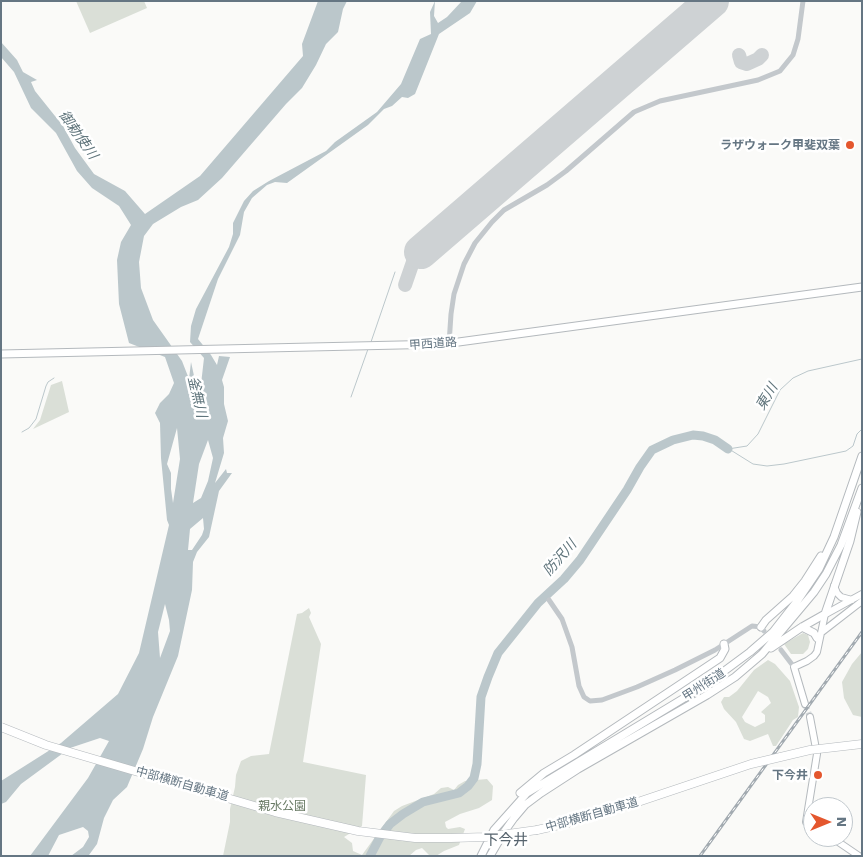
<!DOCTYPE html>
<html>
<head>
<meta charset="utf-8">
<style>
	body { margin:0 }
	#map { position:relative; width:863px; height:857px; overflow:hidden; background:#fafaf8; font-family:"Work Sans",sans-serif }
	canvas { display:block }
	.frame { position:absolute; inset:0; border:2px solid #657683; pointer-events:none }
	.north { position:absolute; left:803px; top:797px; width:50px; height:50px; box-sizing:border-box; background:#fff; border:1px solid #c1c8cd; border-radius:50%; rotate:90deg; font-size:14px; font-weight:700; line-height:20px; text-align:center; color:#657683 }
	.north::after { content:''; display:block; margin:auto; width:18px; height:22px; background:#e4572e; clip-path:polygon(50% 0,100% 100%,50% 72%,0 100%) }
</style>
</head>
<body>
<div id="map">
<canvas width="863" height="857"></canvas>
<div class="frame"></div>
<div class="north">N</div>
</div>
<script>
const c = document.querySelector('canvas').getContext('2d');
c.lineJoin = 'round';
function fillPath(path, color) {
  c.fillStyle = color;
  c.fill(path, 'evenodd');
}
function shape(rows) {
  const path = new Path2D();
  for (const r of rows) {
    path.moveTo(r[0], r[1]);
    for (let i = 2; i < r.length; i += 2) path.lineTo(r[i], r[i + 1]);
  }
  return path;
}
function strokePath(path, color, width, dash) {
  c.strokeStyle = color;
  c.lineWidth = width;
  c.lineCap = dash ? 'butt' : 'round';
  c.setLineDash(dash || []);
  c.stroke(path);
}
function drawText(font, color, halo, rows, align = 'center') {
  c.font = font + ' "Work Sans","Noto Sans JP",sans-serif';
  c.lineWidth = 5;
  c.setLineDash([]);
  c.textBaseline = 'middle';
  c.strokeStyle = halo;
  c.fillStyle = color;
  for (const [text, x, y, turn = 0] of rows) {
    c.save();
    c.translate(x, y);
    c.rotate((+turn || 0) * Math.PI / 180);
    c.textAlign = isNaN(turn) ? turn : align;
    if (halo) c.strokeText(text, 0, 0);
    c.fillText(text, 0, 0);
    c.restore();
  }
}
fillPath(shape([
	[76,1,144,1,147,8,90,33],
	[62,381,69,412,33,429,40,420,51,385],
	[309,608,311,613,309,617,321,644,303,762,366,775,362,826,344,837,352,843,353,851,362,855,394,811,402,806,434,794,441,788,448,787,454,790,458,785,465,781,487,779,493,786,492,800,479,808,460,814,445,822,446,827,448,829,460,827,465,829,459,845,444,851,436,856,430,856,422,848,416,850,409,856,223,856,230,822,230,809,235,787,236,775,241,761,251,756,269,754,297,614,302,613],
	[803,633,808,635,810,642,808,649,803,654,791,654,784,644],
	[862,652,862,717,853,715,844,698,842,682,852,664],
	[768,660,775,664,790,681,799,707,798,717,793,720,776,746,773,746,768,734,750,741,744,739,736,722,724,709,721,702,724,697,729,697,737,691,754,670],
	[758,691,768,697,771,703,761,712,765,715,765,722,755,727,745,722,742,717]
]), '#dadfd7');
fillPath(shape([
	[318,1,347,1,343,9,338,32,326,44,316,65,302,88,286,104,222,178,198,200,181,207,153,224,144,236,139,262,141,288,153,320,182,361,189,379,191,362,196,385,200,393,204,358,190,342,191,326,196,309,229,247,233,234,233,223,244,201,253,191,269,181,326,151,335,142,377,112,401,84,420,39,431,34,430,12,435,1,434,16,438,23,447,17,462,1,477,1,470,13,439,34,415,94,408,98,402,97,392,106,384,109,368,125,287,183,275,182,267,185,252,198,244,212,240,235,218,279,198,339,211,355,217,365,219,356,230,357,222,380,224,387,224,404,228,421,223,438,224,453,215,483,226,469,227,473,232,473,219,491,209,537,197,552,193,562,192,590,178,656,153,717,143,749,127,787,113,800,104,818,97,844,89,855,71,856,83,847,89,837,88,831,83,827,59,835,48,856,30,856,88,778,109,741,100,738,70,748,21,784,6,802,1,804,1,781,61,743,118,694,139,653,169,525,167,520,161,458,160,423,155,413,160,403,169,394,174,383,165,357,129,343,119,304,117,260,121,242,131,225,119,206,92,188,77,171,56,133,31,108,14,72,1,57,1,42,17,60,23,72,37,80,31,82,35,91,63,126,75,148,94,174,125,191,145,214,200,176,303,56,302,44],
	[177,428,180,459,173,503,171,489,171,473,167,464],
	[208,440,213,458,208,481,201,498,193,503,199,464],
	[203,518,204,529,202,535,192,550,188,550,190,529],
	[165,604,169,620,170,631,160,658,158,632]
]), '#bbc7cb');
strokePath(shape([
	[371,342,395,272],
	[351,397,368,349],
	[22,432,29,428,36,419,46,386,48,382,54,378],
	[728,449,747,446,758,434,780,390,793,378,808,371,862,359],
	[729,449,753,464,767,466,784,464,846,451,853,446,857,434,862,429]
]), '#bbc7cb', 1);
strokePath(shape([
	[370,856,380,837,390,824,403,814,423,802,459,793,468,786,474,778,477,764,481,697,488,677,498,653,538,603,564,579,580,560,627,490,640,467,652,450,673,440,693,435,703,436,715,440,728,449]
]), '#bbc7cb', 9);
strokePath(shape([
	[739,55,741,62,747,64,758,59,762,55],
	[405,285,414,259,421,252]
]), '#ced2d4', 14);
strokePath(shape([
	[421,252,712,1]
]), '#ced2d4', 34);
strokePath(shape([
	[805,704,810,717]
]), '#d5d9db', 6, [6, 3]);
const primary = shape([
	[834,586,837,593,841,597,852,600],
	[824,615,862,594],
	[822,632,862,601],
	[805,704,794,667,807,661,814,656,817,652,825,614],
	[810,717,817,754,806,822,813,826],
	[831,837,859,856]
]);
const trunk = shape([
	[1,354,444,344,862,287],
	[761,627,766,620,793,596,805,581,821,556],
	[802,627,814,633,817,638],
	[771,648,802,627,825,614,850,541,857,512],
	[520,793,544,773,574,755,720,658,725,649,724,644],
	[481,856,494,830,527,793,704,686,750,652,773,632,798,600,819,569,834,537,862,456],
	[490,856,504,832,514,818,525,805,541,793,578,769,707,695,735,677,762,654,814,592,826,574,841,545,862,488]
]);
const motorway = shape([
	[537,830,568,823]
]);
strokePath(primary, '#b5babe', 8);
strokePath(trunk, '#b4b9bd', 9);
strokePath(motorway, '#b4b9bd', 9);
strokePath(shape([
	[449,344,451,314,454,294,464,264,475,243,492,222,504,210,547,185,566,171,634,112,660,101,758,80,780,71,793,55,798,39,803,1],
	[549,600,562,619,572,647,579,686,584,697,590,701,602,700,637,687,675,670,715,650,752,626,761,627,764,631],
	[781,650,794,667]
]), '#c3c8cc', 5);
strokePath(primary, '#fff', 6);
strokePath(trunk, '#fff', 7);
strokePath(motorway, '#fff', 8);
const rail = shape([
	[700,856,862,632]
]);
strokePath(rail, '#a2aab0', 3);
strokePath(rail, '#fff', 1, [4]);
const motorwayBridge = shape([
	[1,727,46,745,162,779,275,812,358,831,415,838,451,838,486,837,537,830],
	[568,823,635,803,751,764,810,750,862,744]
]);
strokePath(motorwayBridge, '#b4b9bd', 9, []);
strokePath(motorwayBridge, '#fff', 8);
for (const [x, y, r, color] of [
	[850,145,5,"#e4572e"],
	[818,775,5,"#e4572e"]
]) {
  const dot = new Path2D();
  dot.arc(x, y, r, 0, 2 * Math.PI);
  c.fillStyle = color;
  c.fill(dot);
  strokePath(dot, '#fff', 2);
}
drawText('bold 12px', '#657683', '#fff', [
	["ラザウォーク甲斐双葉",840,145],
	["下今井",808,775]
], 'right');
drawText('12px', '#657683', '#fff', [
	["甲西道路",433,344,-4],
	["甲州街道",704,685,-33],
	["中部横断自動車道",182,784,16],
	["中部横断自動車道",592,815,-16]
]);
drawText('12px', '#687a64', '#fff', [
	["親水公園",282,806]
]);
drawText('italic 14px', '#60757c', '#fff', [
	["御勅使川",78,135,55],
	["釜無川",197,397,77],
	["東川",767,397,-59],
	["防沢川",560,558,-49]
]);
drawText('15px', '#57646e', '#fff', [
	["下今井",506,841]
]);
</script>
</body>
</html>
